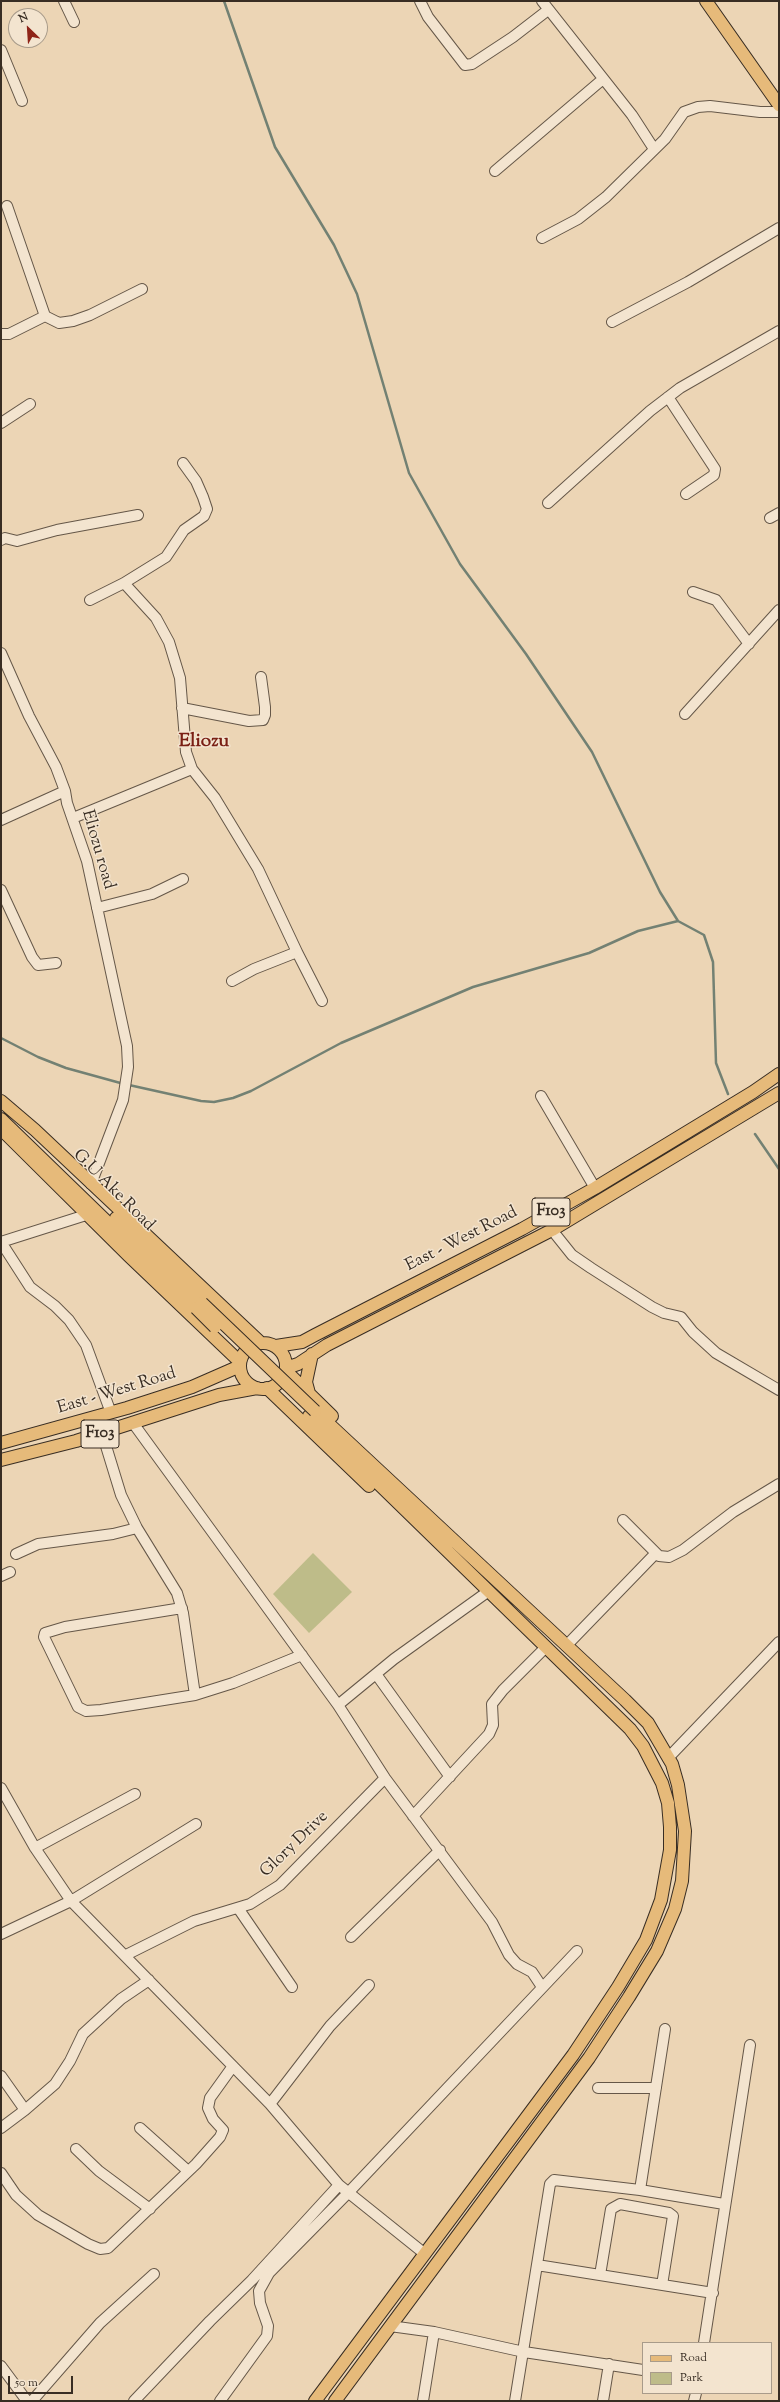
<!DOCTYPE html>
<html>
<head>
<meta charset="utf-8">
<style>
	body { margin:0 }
	#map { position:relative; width:780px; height:2402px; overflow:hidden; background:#ecd5b5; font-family:"Sorts Mill Goudy",serif }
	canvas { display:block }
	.frame { position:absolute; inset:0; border:2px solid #382d23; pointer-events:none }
	.legend { position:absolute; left:642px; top:2342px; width:130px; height:52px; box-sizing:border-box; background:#f3e4cf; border:1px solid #a89b8a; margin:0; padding:5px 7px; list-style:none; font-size:12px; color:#382d23 }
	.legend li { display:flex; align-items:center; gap:8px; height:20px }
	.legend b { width:20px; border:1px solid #a89b8a }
	.north { position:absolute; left:8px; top:8px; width:40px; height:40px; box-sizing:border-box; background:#f3e4cf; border:1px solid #a89b8a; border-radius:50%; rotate:335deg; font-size:11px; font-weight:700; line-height:16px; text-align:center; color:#382d23 }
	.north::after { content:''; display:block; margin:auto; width:14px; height:18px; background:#8f2418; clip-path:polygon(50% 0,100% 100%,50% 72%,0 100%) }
	.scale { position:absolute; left:8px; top:2376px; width:65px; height:18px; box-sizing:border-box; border:2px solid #382d23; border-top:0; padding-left:5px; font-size:12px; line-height:14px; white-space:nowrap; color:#382d23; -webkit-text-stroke:3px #f3e4cf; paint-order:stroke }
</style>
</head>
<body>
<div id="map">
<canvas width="780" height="2402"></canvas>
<div class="frame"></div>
<ul class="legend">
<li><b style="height:5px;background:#e6ba7a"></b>Road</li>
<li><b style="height:11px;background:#bebc89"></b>Park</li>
</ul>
<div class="north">N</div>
<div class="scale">50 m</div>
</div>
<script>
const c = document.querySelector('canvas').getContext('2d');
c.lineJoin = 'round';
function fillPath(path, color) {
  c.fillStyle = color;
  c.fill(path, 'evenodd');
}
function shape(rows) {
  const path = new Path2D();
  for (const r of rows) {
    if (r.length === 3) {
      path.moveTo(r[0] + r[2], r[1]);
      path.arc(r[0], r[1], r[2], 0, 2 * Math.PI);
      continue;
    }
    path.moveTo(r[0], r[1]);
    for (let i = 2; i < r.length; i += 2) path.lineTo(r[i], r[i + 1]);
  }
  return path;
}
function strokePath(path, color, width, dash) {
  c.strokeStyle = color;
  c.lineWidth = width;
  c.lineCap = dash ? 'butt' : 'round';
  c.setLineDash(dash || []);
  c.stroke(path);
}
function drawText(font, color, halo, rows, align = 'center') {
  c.font = font + ' "Sorts Mill Goudy",serif';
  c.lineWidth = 3;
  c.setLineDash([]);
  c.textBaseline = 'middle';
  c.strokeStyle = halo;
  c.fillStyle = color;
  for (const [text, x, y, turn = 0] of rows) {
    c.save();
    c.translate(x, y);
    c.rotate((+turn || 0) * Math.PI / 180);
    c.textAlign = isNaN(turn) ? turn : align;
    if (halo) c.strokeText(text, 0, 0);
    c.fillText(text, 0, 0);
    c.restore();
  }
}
fillPath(shape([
	[313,1553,352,1592,309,1633,273,1594]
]), '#bebc89');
strokePath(shape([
	[224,1,275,147,334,245,357,294,409,473,460,564,526,654,592,752,660,892,678,921],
	[1,1038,38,1057,66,1068,124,1084],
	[129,1085,201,1101,214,1102,233,1098,251,1091,341,1043,473,987,589,953,638,931,678,921,704,935,713,962,716,1063,728,1094],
	[755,1134,779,1169]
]), '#738173', 2.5);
const minor = shape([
	[64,1,74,22],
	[420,1,428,17,465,65,472,64,513,37,548,10],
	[542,1,632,115,654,149],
	[1,50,22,101],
	[495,171,603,79],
	[7,206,45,316,59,323,73,321,90,315,142,289],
	[542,238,578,219,606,197,665,139,684,112,698,107,710,106,760,112,779,112],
	[612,322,688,282,779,228],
	[1,334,9,334,45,316],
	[668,397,715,469,714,475,686,494],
	[1,423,30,404],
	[548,503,650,411,680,388,779,331],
	[770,518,779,513],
	[1,540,5,538,17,541,57,530,138,515],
	[124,583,156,618,169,642,180,678,186,752,192,769,215,798,258,869,297,952,254,969,232,981],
	[693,592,716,600,749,644],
	[90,600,124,583,166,557,184,530,204,516,207,509,203,497,196,481,183,463],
	[1,653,29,716,56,767,65,791,67,803,87,861,127,1046,128,1067,123,1100,91,1184],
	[182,708,249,721,263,720,265,715,265,707,261,677],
	[685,714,779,610],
	[73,818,192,769],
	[1,820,65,791],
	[1,890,32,957,38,965,56,963],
	[97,908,152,894,183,879],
	[297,952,322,1001],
	[541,1096,595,1188],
	[552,1230,572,1255,591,1268,652,1307,664,1313,681,1317,693,1332,716,1353,779,1390],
	[1,1242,30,1287,55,1306,69,1320,86,1345,111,1413],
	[1,1242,86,1215],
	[133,1423,338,1705,385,1778,492,1922,509,1955,517,1964,532,1972,542,1987],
	[102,1433,121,1495,137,1528,177,1593,183,1613,195,1695],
	[656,1553,659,1556,669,1557,683,1550,733,1512,779,1484],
	[16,1554,38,1544,113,1534,137,1528],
	[1,1576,10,1572],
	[182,1608,65,1627,45,1633,44,1637,78,1707,86,1711,101,1710,195,1695,233,1683,302,1655],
	[566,1646,656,1553,623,1520],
	[376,1674,450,1777],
	[338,1705,394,1659,486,1593],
	[668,1758,779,1642],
	[1,1788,35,1848,71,1901,270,2104,339,2185,425,2254],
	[413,1816,489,1734,493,1725,492,1704,503,1690,545,1648],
	[35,1848,135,1794],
	[238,1908,292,1987],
	[1,1934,71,1901,196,1824],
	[351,1937,440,1850],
	[126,1955,194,1921,250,1904,280,1885,385,1778],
	[1,2076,25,2110],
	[598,2088,656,2088],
	[270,2104,330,2026,369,1985],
	[1,2128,25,2110,55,2084,70,2061,83,2034,121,1999,149,1980],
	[140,2128,188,2171],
	[76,2149,99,2171,150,2209],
	[1,2173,16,2195,38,2215,88,2244,100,2249,108,2248,196,2164,220,2137,223,2130,213,2119,208,2108,210,2098,233,2066],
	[640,2190,665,2029],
	[537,2265,713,2293],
	[600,2275,611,2209,620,2204,669,2213,673,2216,662,2285],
	[390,2326,434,2332,524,2352,643,2370],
	[704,2343,750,2045],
	[1,2366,27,2401],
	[32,2401,100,2323,154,2274],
	[134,2401,210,2321,252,2280,339,2185],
	[220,2401,267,2336,268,2326,260,2303,259,2291,269,2273,348,2193,577,1951],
	[423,2401,434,2332],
	[515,2401,550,2184,554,2180,640,2190,724,2204],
	[603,2401,609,2364],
	[694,2401,696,2393]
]);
const major = shape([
	[706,1,779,105],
	[1,1101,35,1130,261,1343],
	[1,1119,196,1308],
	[1,1129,129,1256,240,1362],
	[116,1218,202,1303],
	[263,1366,23],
	[276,1346,302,1342,315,1335,522,1229,595,1188,753,1092,779,1074],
	[286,1368,298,1364,327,1345,552,1230,779,1093],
	[286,1371,332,1416],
	[267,1388,369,1486],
	[309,1393,306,1382,312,1354],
	[315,1411,625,1700,648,1723,672,1764,678,1785,685,1831,682,1881,675,1909,657,1951,629,1997,589,2058,335,2401],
	[309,1416,630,1729,643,1746,662,1783,668,1803,670,1827,670,1850,661,1900,646,1940,618,1987,573,2055,315,2401],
	[1,1443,127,1408,192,1387,240,1366],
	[1,1460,76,1441,219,1395,257,1388]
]);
strokePath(minor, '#655748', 12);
strokePath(major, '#382d23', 14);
strokePath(minor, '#f3e4cf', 10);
strokePath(major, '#e6ba7a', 12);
const majorBridge = shape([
	[202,1303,315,1411],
	[196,1308,215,1327]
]);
strokePath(majorBridge, '#382d23', 14, []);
strokePath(majorBridge, '#e6ba7a', 12);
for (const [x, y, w] of [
	[551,1212,38],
	[100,1434,38]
]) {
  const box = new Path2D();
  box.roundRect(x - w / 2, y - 14, w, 28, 3);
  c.fillStyle = '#f3e4cf';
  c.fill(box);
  strokePath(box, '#382d23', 1);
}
drawText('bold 16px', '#382d23', null, [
	["F103",551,1212],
	["F103",100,1434]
]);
drawText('17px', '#382d23', '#f3e4cf', [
	["Eliozu road",97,850,74],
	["G.U Ake Road",113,1191,45],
	["East - West Road",462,1240,-27],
	["East - West Road",117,1392,-17],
	["Glory Drive",295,1845,-44]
]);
drawText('bold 19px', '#7a1f14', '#f3e4cf', [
	["Eliozu",204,743]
]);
</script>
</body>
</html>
